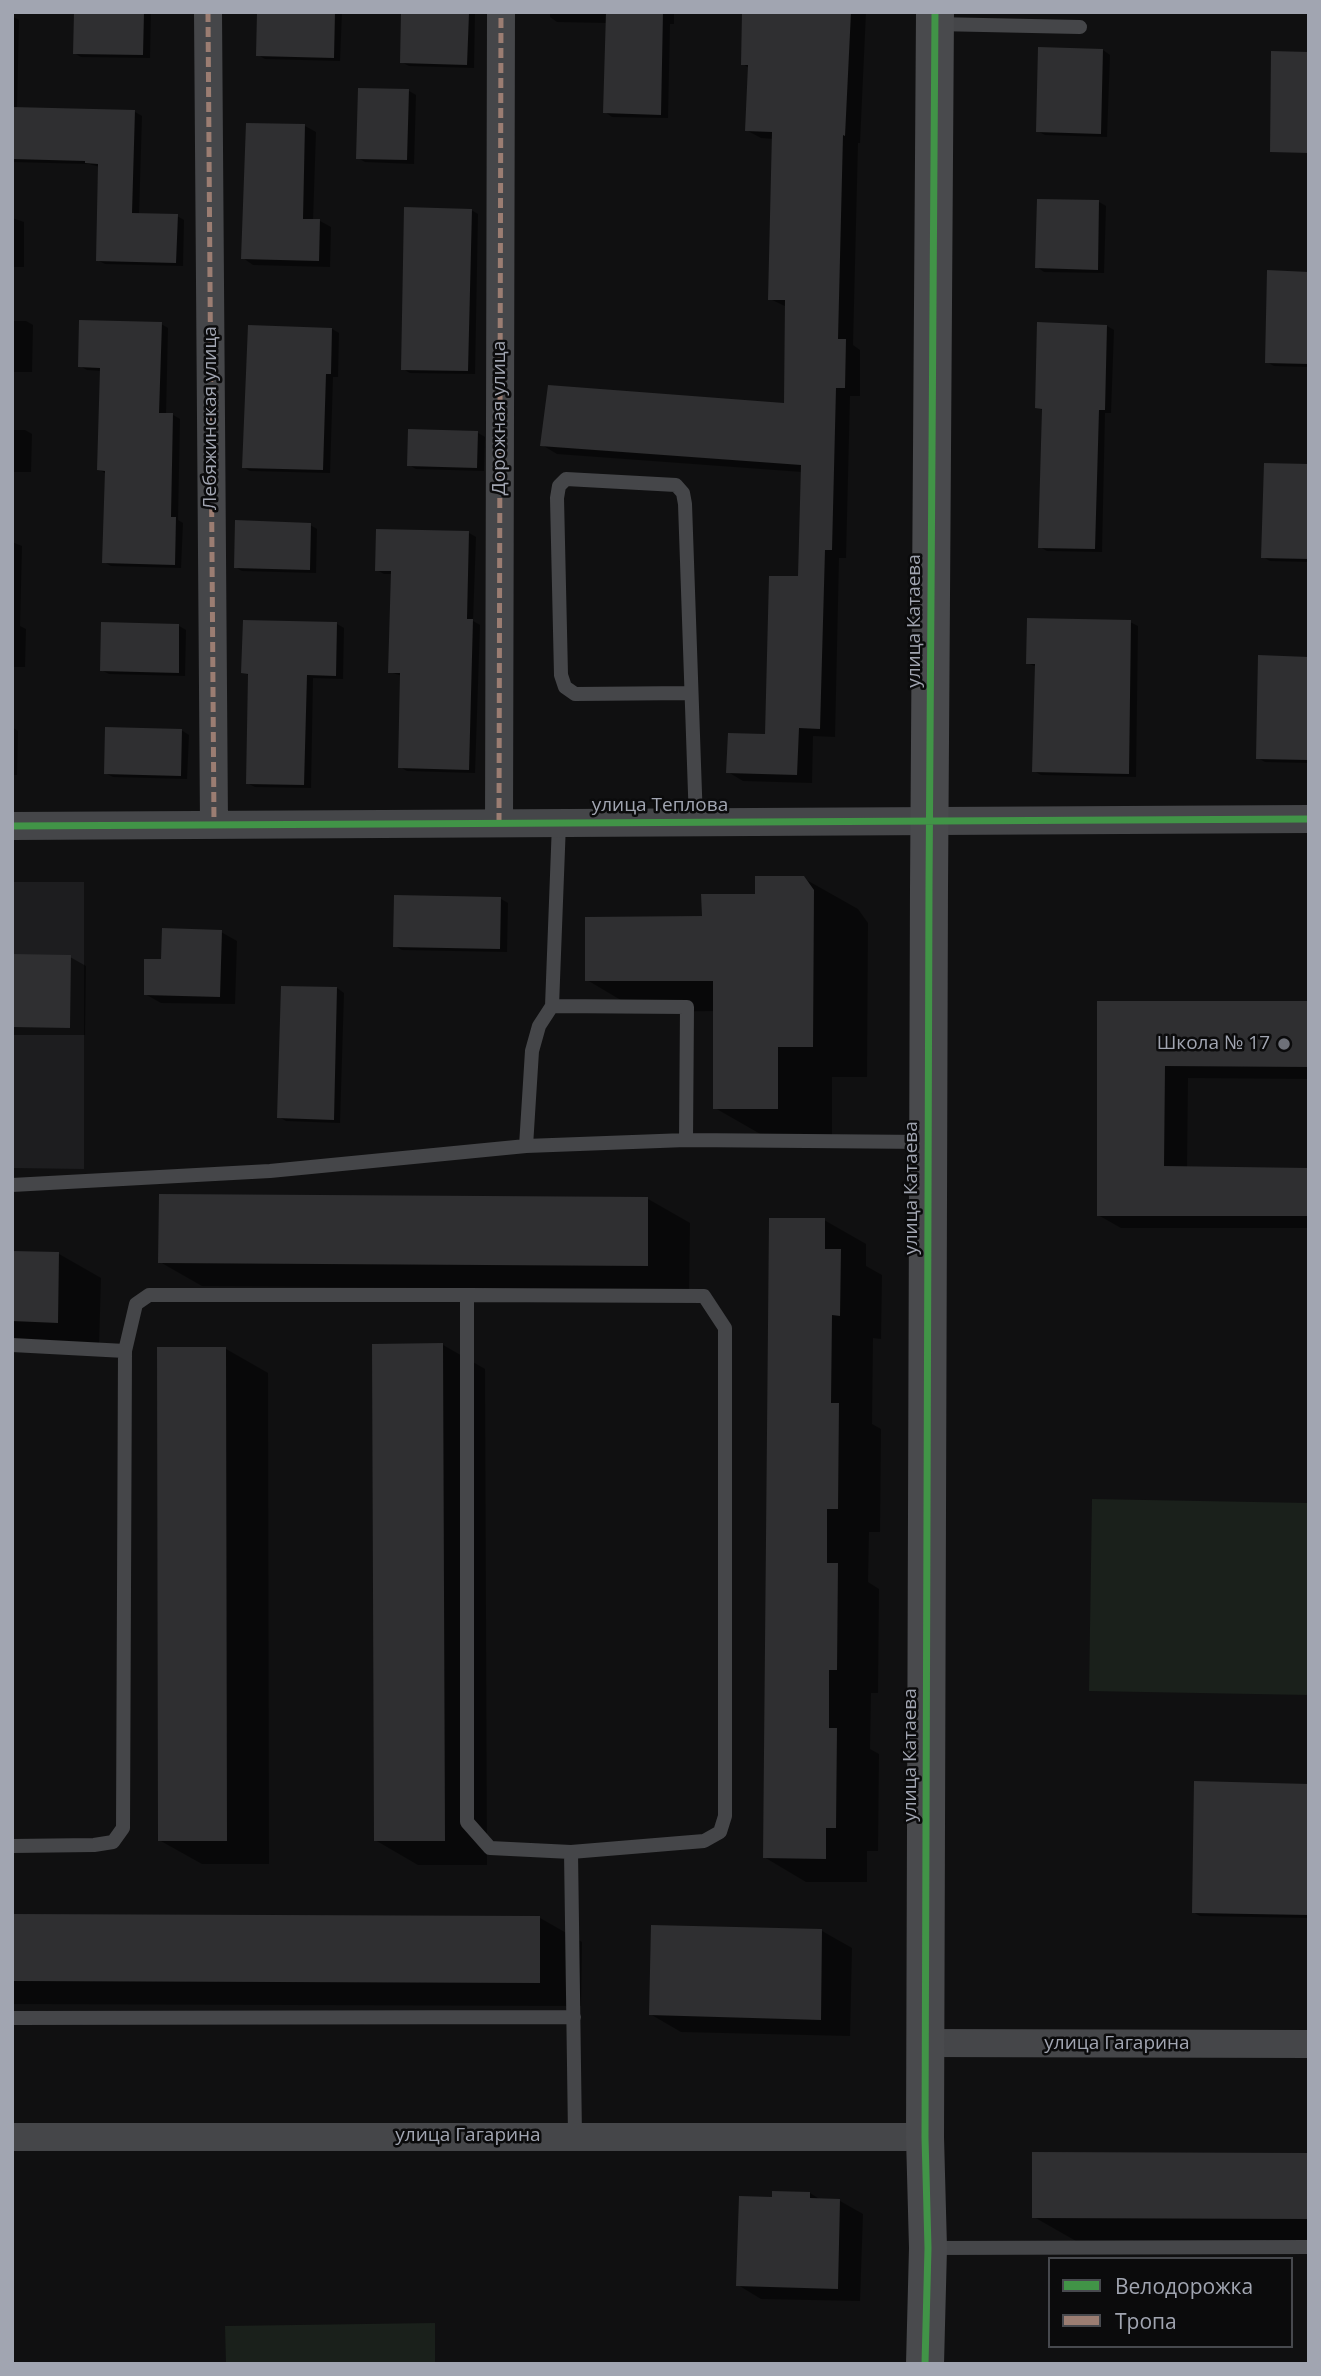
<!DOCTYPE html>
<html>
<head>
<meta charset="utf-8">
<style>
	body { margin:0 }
	#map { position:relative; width:1321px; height:2376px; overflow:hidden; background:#101011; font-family:"Open Sans",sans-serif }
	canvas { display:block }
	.frame { position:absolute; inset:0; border:14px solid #a1a5b1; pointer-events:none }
	.legend { position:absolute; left:1048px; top:2257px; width:245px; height:91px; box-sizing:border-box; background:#0b0b0c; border:2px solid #47494e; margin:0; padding:9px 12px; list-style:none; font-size:21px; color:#a1a5b1 }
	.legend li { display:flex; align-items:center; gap:14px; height:35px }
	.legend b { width:35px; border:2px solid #47494e }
</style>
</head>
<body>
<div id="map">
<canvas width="1321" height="2376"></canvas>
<div class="frame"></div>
<ul class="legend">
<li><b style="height:9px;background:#419447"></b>Велодорожка</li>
<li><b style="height:9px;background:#9b7d72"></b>Тропа</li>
</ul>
</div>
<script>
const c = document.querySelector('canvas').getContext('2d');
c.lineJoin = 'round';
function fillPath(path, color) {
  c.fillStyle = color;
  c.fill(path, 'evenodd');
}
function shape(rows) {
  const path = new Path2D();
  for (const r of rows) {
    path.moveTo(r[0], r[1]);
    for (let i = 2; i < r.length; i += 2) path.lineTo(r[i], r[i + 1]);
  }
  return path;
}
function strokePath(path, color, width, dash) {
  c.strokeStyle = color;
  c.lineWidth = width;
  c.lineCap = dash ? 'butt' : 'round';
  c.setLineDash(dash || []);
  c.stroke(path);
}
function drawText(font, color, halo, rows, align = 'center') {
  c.font = font + ' "Open Sans",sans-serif';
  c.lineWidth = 5;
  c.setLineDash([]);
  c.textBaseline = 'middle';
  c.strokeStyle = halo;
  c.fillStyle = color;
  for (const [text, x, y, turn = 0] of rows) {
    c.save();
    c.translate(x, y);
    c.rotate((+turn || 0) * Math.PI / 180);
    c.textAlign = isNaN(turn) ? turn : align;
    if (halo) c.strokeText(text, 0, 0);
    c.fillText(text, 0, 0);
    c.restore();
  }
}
fillPath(shape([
	[12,882,84,882,84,1169,12,1168]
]), '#1d1d1f');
fillPath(shape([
	[1092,1499,1309,1503,1309,1695,1089,1691],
	[435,2323,435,2364,226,2364,225,2326]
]), '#1a201b');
fillPath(shape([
	[75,12,151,12,150,58,81,57,74,53],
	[259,12,342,12,340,61,265,59,258,55],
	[403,12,475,12,474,68,409,66,401,62],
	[550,12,674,12,674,24,670,24,668,118,612,117,605,112,607,23,557,22,550,17],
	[744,12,866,12,860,143,858,143,853,345,860,350,860,396,850,396,846,558,839,558,835,737,813,736,812,783,743,781,728,772,767,736,800,578,802,472,557,454,542,445,786,405,787,307,770,299,774,139,761,138,746,130,749,68,743,64],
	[12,16,19,20,17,108,135,112,142,116,139,215,177,216,184,220,183,266,105,264,97,260,100,167,89,164,12,162],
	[1103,50,1110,55,1107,137,1045,135,1037,131],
	[409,91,416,95,414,164,365,162,358,158],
	[305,126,316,132,313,221,320,221,331,227,330,267,253,265,243,258],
	[1099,202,1106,206,1104,273,1044,272,1037,267],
	[471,210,478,214,475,374,410,373,403,369],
	[12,218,24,222,24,267,12,267],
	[1309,273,1309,367,1274,366,1267,362],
	[12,321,26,321,33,325,32,372,12,372],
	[161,324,168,328,166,415,173,415,180,419,178,520,183,523,181,568,111,566,104,562,106,474,99,469,101,371,87,370,80,366],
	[1107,326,1114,330,1111,413,1105,413,1102,552,1047,551,1040,547,1044,411,1037,407],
	[332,329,339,333,338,377,333,377,330,473,250,471,243,467],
	[12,430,25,430,32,434,31,472,12,472],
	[478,433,485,437,484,471,416,469,409,465],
	[1309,466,1309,562,1270,561,1263,557],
	[310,525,317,529,316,573,242,571,235,567],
	[469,533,476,537,473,621,480,625,475,773,407,771,400,767,402,676,390,672,392,574,384,574,377,570],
	[12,542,22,546,20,626,26,629,25,667,12,667],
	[1130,622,1138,626,1136,777,1041,775,1034,771,1037,667,1027,663],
	[102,624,179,626,186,630,185,676,109,674,101,670],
	[337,624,344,628,343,679,313,678,311,788,255,787,247,783,250,676,243,672],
	[1309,659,1309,763,1265,762,1258,758],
	[12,727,18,731,17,775,12,775],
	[181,730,189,735,187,779,113,777,105,773],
	[803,878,858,909,868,923,867,1077,832,1077,832,1139,769,1139,715,1108,715,1011,641,1012,587,980,703,918],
	[501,899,508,903,507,952,402,950,395,946],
	[221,932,237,941,235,1004,161,1003,145,994,163,961],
	[12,956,70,957,86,966,85,1035,12,1035],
	[337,988,344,993,340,1123,286,1121,279,1117],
	[1098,1002,1309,1003,1309,1079,1188,1078,1187,1168,1309,1170,1309,1228,1121,1228,1098,1215],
	[648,1199,690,1223,689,1290,202,1286,160,1262],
	[824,1220,866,1244,866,1266,882,1275,881,1339,873,1338,872,1424,881,1429,880,1532,869,1532,868,1582,879,1589,878,1693,871,1693,870,1749,879,1754,878,1851,867,1851,867,1882,806,1882,764,1857],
	[12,1253,59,1254,101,1278,99,1346,12,1343],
	[443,1345,485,1369,487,1865,418,1865,375,1840],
	[226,1349,268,1373,269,1864,202,1864,159,1840],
	[1309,1786,1309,1918,1200,1916,1193,1912],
	[12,1916,540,1918,582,1942,581,2006,12,2004],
	[822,1931,852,1948,850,2036,681,2032,650,2014],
	[1309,2154,1309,2242,1076,2241,1034,2217],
	[810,2193,821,2200,840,2201,863,2214,860,2301,761,2299,738,2285,774,2199]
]), '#0007');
fillPath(shape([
	[74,12,144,12,143,55,73,54],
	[257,12,335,12,334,58,256,56],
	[401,12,469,13,467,65,400,63],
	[606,12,663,12,661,115,603,113],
	[742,12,851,12,845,136,843,135,838,339,846,339,845,388,836,388,832,550,825,550,820,729,799,728,797,775,726,773,728,733,765,734,769,576,798,576,801,465,540,446,548,385,784,403,785,300,768,300,772,132,745,131,748,65,741,65],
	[1038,47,1103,49,1101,134,1036,132],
	[1271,51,1309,52,1309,153,1270,152],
	[358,88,409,89,407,160,356,159],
	[12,107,135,110,132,213,178,214,176,263,96,261,98,164,85,163,85,161,12,159],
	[246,123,305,124,303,219,320,219,319,261,241,259],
	[1037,199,1099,200,1098,270,1035,268],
	[404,207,472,209,468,371,401,370],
	[1267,270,1309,272,1309,364,1265,363],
	[79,320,162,322,159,413,173,413,171,517,176,517,175,565,102,563,105,471,97,470,100,368,78,367],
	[1037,322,1107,325,1105,410,1099,410,1095,549,1038,548,1042,409,1035,408],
	[248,325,332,328,331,374,326,374,323,470,242,468],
	[408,429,478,431,477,468,407,466],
	[1264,463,1309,464,1309,559,1261,558],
	[235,520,311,523,310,570,234,568],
	[376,529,469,531,467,619,473,619,469,770,398,768,400,673,388,673,391,571,375,571],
	[1027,618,1131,620,1129,774,1032,772,1035,664,1026,664],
	[243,620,337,622,336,676,307,675,304,785,246,784,248,674,241,673],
	[101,622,179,624,179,673,100,671],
	[1258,655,1309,657,1308,760,1256,759],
	[105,727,182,729,181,776,104,774],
	[755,876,804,876,814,890,813,1047,778,1047,778,1109,713,1109,713,981,585,981,585,917,702,916,701,894,755,894],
	[394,895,501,897,500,949,393,947],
	[162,928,222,930,220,997,144,995,144,959,161,959],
	[12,954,71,955,70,1028,12,1027],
	[281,986,337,987,334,1120,277,1118],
	[1097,1001,1309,1001,1309,1067,1165,1066,1164,1166,1309,1168,1309,1216,1097,1216],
	[159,1194,648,1197,648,1266,158,1263],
	[769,1218,825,1218,825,1249,841,1249,840,1316,832,1315,831,1403,839,1403,838,1509,827,1509,827,1563,838,1563,837,1670,829,1670,829,1728,837,1728,836,1828,826,1828,826,1859,763,1858],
	[12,1251,59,1252,58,1323,12,1321],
	[443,1343,445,1841,374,1841,372,1344],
	[157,1347,226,1347,227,1841,158,1841],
	[1194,1781,1309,1784,1309,1915,1192,1913],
	[12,1914,540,1916,540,1983,12,1981],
	[651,1925,822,1929,821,2020,649,2015],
	[1032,2152,1309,2153,1309,2219,1032,2218],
	[772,2191,810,2192,810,2198,840,2199,838,2289,736,2286,739,2196,772,2197]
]), '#2f2f31');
strokePath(shape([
	[935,24,1080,27],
	[691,693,575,694,565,687,561,675,557,498,559,486,566,479,676,485,683,493,685,504,696,822],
	[552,1006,687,1007,686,1140],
	[526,1146,532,1051,539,1026,552,1006,559,823],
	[12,1185,270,1171,526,1146,686,1140,927,1142],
	[467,1295,704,1296,725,1328,725,1816,720,1832,704,1841,571,1852,490,1848,467,1822,467,1295],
	[12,1345,125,1351],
	[12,1846,94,1845,113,1842,123,1828,125,1351,136,1304,149,1295,467,1295],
	[571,1852,575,2136],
	[12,2018,574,2017],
	[929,2248,1309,2247]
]), '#454649', 14);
strokePath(shape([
	[208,12,214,824],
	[499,823,501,12],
	[12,826,1309,819],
	[925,2043,1309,2044],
	[12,2137,925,2137]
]), '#454649', 28);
strokePath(shape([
	[925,2364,928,2248,925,2137,929,887,935,12]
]), '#494a4d', 38);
strokePath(shape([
	[208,12,214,824],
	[499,823,501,12]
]), '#9b7d72', 5, [10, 5]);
strokePath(shape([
	[12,826,1309,819],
	[925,2364,928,2248,925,2137,929,887,935,12]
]), '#419447', 7);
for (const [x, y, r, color] of [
	[1284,1044,7,"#6e7179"]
]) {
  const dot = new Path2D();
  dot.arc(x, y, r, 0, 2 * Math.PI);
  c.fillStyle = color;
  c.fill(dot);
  strokePath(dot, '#0b0b0c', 2.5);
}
drawText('19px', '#a1a5b1', '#0b0b0c', [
	["Лебяжинская улица",211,418,-90],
	["Дорожная улица",500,418,-90],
	["улица Катаева",915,621,-90],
	["улица Теплова",660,806],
	["улица Катаева",912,1188,-90],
	["улица Катаева",911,1755,-90],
	["улица Гагарина",1117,2044],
	["улица Гагарина",468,2136]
]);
drawText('19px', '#a1a5b1', '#0b0b0c', [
	["Школа № 17",1270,1044]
], 'right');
</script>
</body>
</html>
